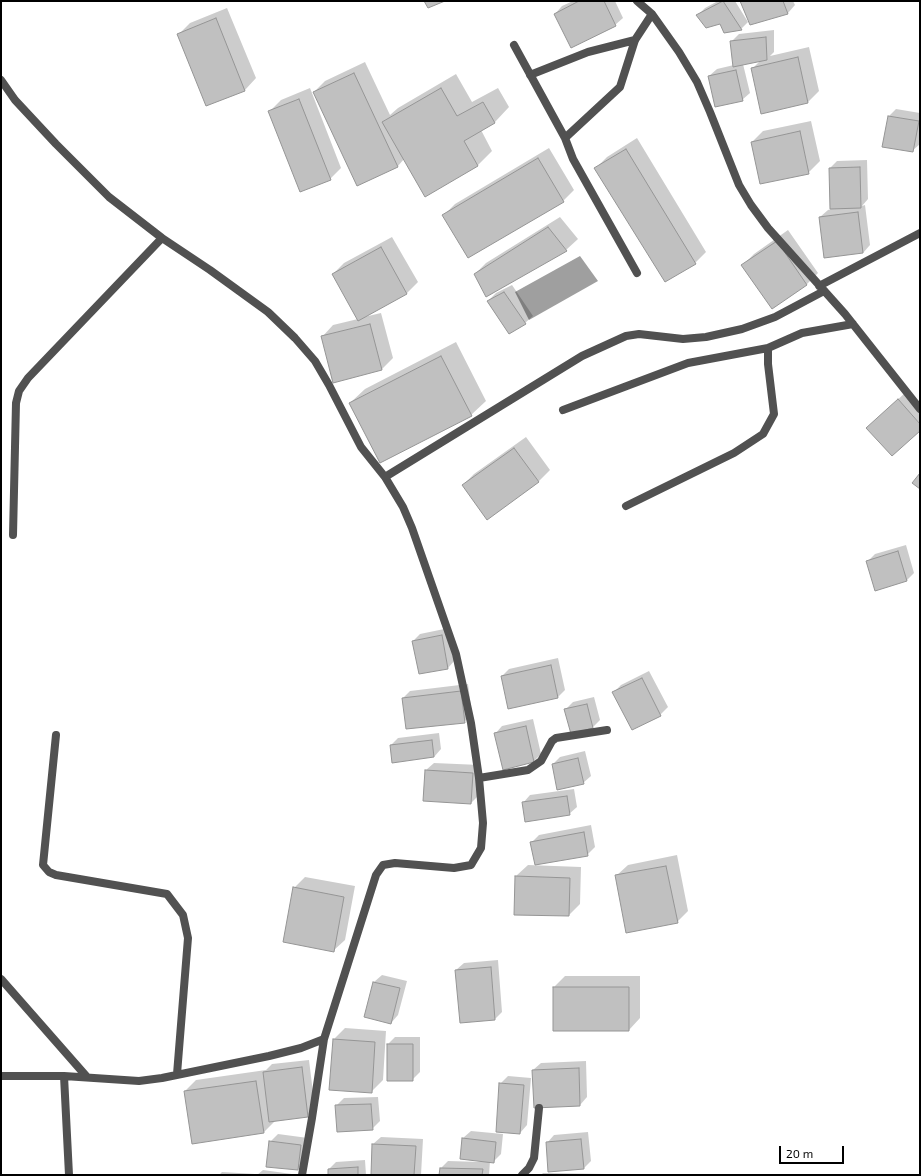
<!DOCTYPE html>
<html>
<head>
<meta charset="utf-8">
<style>
	body { margin:0 }
	#map { position:relative; width:921px; height:1176px; overflow:hidden; background:#fff; font-family:"Exo 2",sans-serif }
	canvas { display:block }
	.frame { position:absolute; inset:0; border:2px solid #000; pointer-events:none }
	.scale { position:absolute; left:779px; top:1146px; width:65px; height:18px; box-sizing:border-box; border:2px solid #000; border-top:0; padding-left:5px; font-size:12px; line-height:14px; white-space:nowrap; color:#000; -webkit-text-stroke:3px #fff; paint-order:stroke }
</style>
</head>
<body>
<div id="map">
<canvas width="921" height="1176"></canvas>
<div class="frame"></div>
<div class="scale">20 m</div>
</div>
<script>
const c = document.querySelector('canvas').getContext('2d');
c.lineJoin = 'round';
function fillPath(path, color) {
  c.fillStyle = color;
  c.fill(path, 'evenodd');
}
function shape(rows) {
  const path = new Path2D();
  for (const r of rows) {
    path.moveTo(r[0], r[1]);
    for (let i = 2; i < r.length; i += 2) path.lineTo(r[i], r[i + 1]);
  }
  return path;
}
function strokePath(path, color, width, dash) {
  c.strokeStyle = color;
  c.lineWidth = width;
  c.lineCap = dash ? 'butt' : 'round';
  c.setLineDash(dash || []);
  c.stroke(path);
}
fillPath(shape([
	[580,256,598,281,529,320,515,292]
]), '#9f9f9f');
fillPath(shape([
	[573,1,615,1,623,18,615,25,555,14,562,6],
	[718,1,735,1,748,22,741,29,698,15,705,8],
	[741,1,793,1,795,5,788,13,750,23],
	[227,8,256,78,245,90,207,105,179,34,190,23],
	[774,30,774,52,770,56,809,47,819,91,808,102,752,69,760,61,743,64,750,93,742,100,709,76,717,69,734,65,731,42,739,34],
	[365,62,390,115,398,108,456,74,472,102,498,88,509,107,495,122,481,130,492,151,478,165,425,195,404,159,398,166,358,185,314,92,325,81],
	[310,88,341,168,330,179,270,111,281,100],
	[896,109,920,113,920,144,912,151,889,116],
	[811,121,820,161,808,173,752,142,763,131],
	[637,138,706,252,695,263,665,281,596,168,607,157],
	[549,148,574,190,563,201,444,215,455,204],
	[867,160,868,199,862,206,865,205,870,245,863,253,820,217,828,210,831,209,830,168,837,161],
	[560,217,578,239,566,250,486,296,475,274,486,263],
	[788,230,818,273,807,284,772,308,743,265,754,254],
	[392,237,418,282,406,294,364,317,381,313,393,358,382,369,322,337,333,325,358,319,333,274,344,263],
	[512,285,533,316,525,323,488,301,496,293],
	[456,342,486,401,471,415,350,403,365,389],
	[906,392,920,408,920,430,867,428],
	[526,437,550,470,538,482,463,485,474,474],
	[906,545,914,573,907,580,868,561,875,554],
	[449,628,455,660,448,668,419,673,413,641,420,634],
	[558,658,565,690,557,698,502,676,509,669],
	[649,671,668,707,660,715,614,692,621,685],
	[468,684,472,714,464,722,403,698,410,691],
	[594,697,600,720,593,727,565,710,573,702],
	[533,719,541,754,534,761,495,734,502,726],
	[439,733,441,749,434,757,391,745,398,738],
	[585,751,591,776,583,783,553,764,560,757],
	[434,763,480,765,478,796,471,803,426,770],
	[574,789,577,807,569,814,523,803,530,795],
	[591,825,595,847,587,855,532,842,539,835],
	[677,855,688,911,677,922,616,876,628,865],
	[528,865,581,867,580,904,569,915,516,876],
	[305,877,355,886,345,940,333,951,294,888],
	[498,960,502,1012,495,1019,456,970,464,963],
	[382,975,407,981,398,1015,391,1023,365,1016,374,982],
	[565,976,640,976,640,1018,629,1030,554,987],
	[345,1028,386,1031,383,1080,371,1092,333,1040],
	[395,1037,420,1037,420,1072,412,1080,388,1044],
	[309,1060,315,1109,307,1116,275,1121,264,1132,185,1091,196,1080,266,1070,272,1064],
	[586,1061,587,1097,580,1105,535,1107,533,1070,541,1063],
	[508,1076,531,1078,527,1125,520,1133,500,1084],
	[378,1097,380,1121,372,1129,336,1106,344,1098],
	[471,1131,503,1134,501,1154,493,1162,490,1161,489,1175,440,1175,441,1168,448,1161,481,1162,481,1160,463,1138],
	[588,1132,591,1161,584,1168,547,1143,554,1135],
	[278,1134,308,1138,305,1162,298,1169,270,1142],
	[381,1137,423,1139,421,1175,372,1175,373,1144],
	[365,1160,366,1175,329,1175,329,1169,336,1162],
	[263,1170,299,1175,257,1175],
	[222,1172,255,1174,255,1175,219,1175],
	[543,1173,607,1174,607,1175,541,1175]
]), '#0003');
const building = shape([
	[424,1,445,1,428,8,424,1],
	[579,1,604,1,616,26,571,48,554,14,579,1],
	[723,1,742,30,724,33,720,24,706,28,696,15,723,1],
	[740,1,783,1,788,14,750,25,740,1],
	[216,18,245,91,206,106,177,34,216,18],
	[766,37,767,60,733,67,730,41,766,37],
	[798,57,808,103,761,114,751,68,798,57],
	[736,70,743,101,715,107,708,76,736,70],
	[354,73,398,167,357,186,313,92,354,73],
	[441,88,457,116,483,102,495,123,464,141,478,166,425,197,382,122,441,88],
	[299,99,331,180,300,192,268,111,299,99],
	[888,116,919,121,913,152,882,147,888,116],
	[800,131,809,174,760,184,751,142,800,131],
	[626,149,696,264,665,282,594,168,626,149],
	[538,158,564,202,468,258,442,215,538,158],
	[860,167,861,208,830,209,829,168,860,167],
	[858,212,863,253,824,258,819,217,858,212],
	[548,227,567,251,486,297,474,274,548,227],
	[777,241,807,285,772,309,741,265,777,241],
	[381,247,407,294,358,321,332,274,381,247],
	[504,292,526,324,509,334,487,301,504,292],
	[370,324,382,370,333,383,321,336,370,324],
	[441,356,472,416,380,463,349,403,441,356],
	[898,399,920,424,920,431,892,456,866,428,898,399],
	[514,448,539,482,487,520,462,485,514,448],
	[920,473,920,489,912,483,920,473],
	[898,551,907,581,875,591,866,561,898,551],
	[442,635,448,669,419,674,412,641,442,635],
	[551,665,558,698,508,709,501,676,551,665],
	[642,678,661,716,632,730,612,692,642,678],
	[461,691,465,723,406,729,402,698,461,691],
	[587,704,593,728,571,734,564,709,587,704],
	[526,726,534,762,503,770,494,733,526,726],
	[432,740,434,757,392,763,390,745,432,740],
	[578,758,584,784,557,790,552,764,578,758],
	[425,770,473,773,471,804,423,801,425,770],
	[567,796,570,815,525,822,522,802,567,796],
	[584,832,588,856,535,865,530,842,584,832],
	[666,866,678,923,626,933,615,875,666,866],
	[515,876,570,878,569,916,514,915,515,876],
	[293,887,344,897,334,952,283,942,293,887],
	[491,967,495,1020,460,1023,455,970,491,967],
	[373,982,400,988,391,1024,364,1017,373,982],
	[553,987,629,987,629,1031,553,1031,553,987],
	[333,1039,375,1042,372,1093,329,1090,333,1039],
	[387,1044,413,1044,413,1081,387,1081,387,1044],
	[302,1067,308,1117,269,1122,263,1072,302,1067],
	[579,1068,580,1106,534,1108,532,1070,579,1068],
	[256,1081,264,1133,192,1144,184,1091,256,1081],
	[499,1083,524,1085,520,1134,496,1132,499,1083],
	[371,1104,373,1130,337,1132,335,1105,371,1104],
	[462,1138,496,1142,494,1163,460,1159,462,1138],
	[581,1139,584,1169,548,1172,546,1142,581,1139],
	[269,1141,301,1145,298,1170,266,1167,269,1141],
	[372,1144,416,1146,414,1175,371,1175,372,1144],
	[358,1167,358,1175,328,1175,328,1169,358,1167],
	[440,1168,483,1169,482,1175,439,1175,440,1168]
]);
fillPath(building, '#c0c0c0');
strokePath(building, '#959595', 1);
strokePath(shape([
	[637,1,652,14,679,52,697,82,710,112,739,185,751,205,768,228,845,314,920,409],
	[514,45,565,138],
	[530,75,588,52,635,40],
	[1,80,15,100,56,144,109,197,162,238,210,270,268,312,295,338,315,361,329,385,361,447,385,477,403,507,412,528,456,654,471,723,479,778,483,823,481,848,471,865,454,868,395,863,383,865,376,875,324,1039,301,1048,269,1056,162,1078,139,1081,64,1076,1,1076],
	[637,273,573,159,565,138,620,87,635,40,652,14],
	[819,286,920,233],
	[563,410,688,363,768,348],
	[385,477,582,356,626,336,639,334,683,339,706,337,742,329,775,317,824,291],
	[626,506,734,453,763,434,774,414,768,364,768,348,802,333,853,324],
	[13,535,16,403,19,391,28,378,162,238],
	[56,735,43,865,49,872,56,875,167,894,183,915,188,938,177,1074],
	[479,778,528,770,541,761,552,741,556,738,607,730],
	[1,979,87,1077],
	[64,1076,69,1175],
	[302,1175,312,1118,324,1039],
	[522,1175,529,1168,534,1158,539,1108]
]), '#515151', 8);
</script>
</body>
</html>
